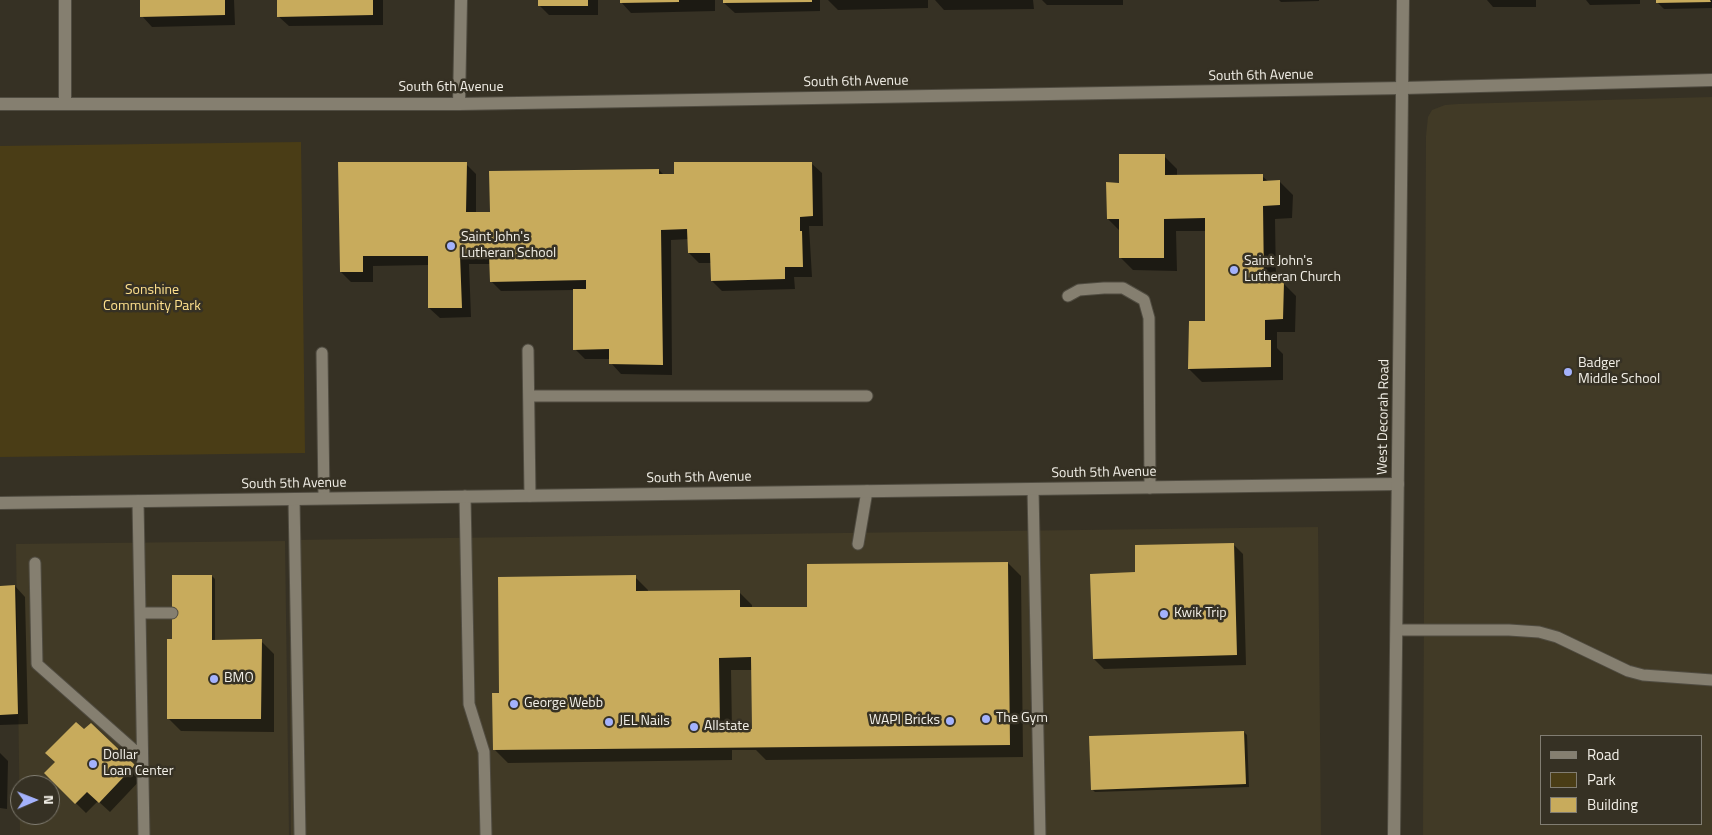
<!DOCTYPE html>
<html>
<head>
<meta charset="utf-8">
<style>
	body { margin:0 }
	#map { position:relative; width:1712px; height:835px; overflow:hidden; background:#363124; font-family:"Titillium Web",sans-serif }
	canvas { display:block }
	.legend { position:absolute; left:1540px; top:735px; width:162px; height:90px; box-sizing:border-box; background:#363124; border:1px solid #817d72; margin:0; padding:6px 9px; list-style:none; font-size:15px; color:#f2efe7 }
	.legend li { display:flex; align-items:center; gap:10px; height:25px }
	.legend b { width:25px; border:1px solid #817d72 }
	.north { position:absolute; left:10px; top:775px; width:50px; height:50px; box-sizing:border-box; background:#363124; border:1px solid #817d72; border-radius:50%; rotate:89deg; font-size:14px; font-weight:700; line-height:20px; text-align:center; color:#f2efe7 }
	.north::after { content:''; display:block; margin:auto; width:18px; height:22px; background:#a4b2fc; clip-path:polygon(50% 0,100% 100%,50% 72%,0 100%) }
</style>
</head>
<body>
<div id="map">
<canvas width="1712" height="835"></canvas>
<ul class="legend">
<li><b style="height:6px;background:#857f70"></b>Road</li>
<li><b style="height:14px;background:#4a3d16"></b>Park</li>
<li><b style="height:14px;background:#c8ab5c"></b>Building</li>
</ul>
<div class="north">N</div>
</div>
<script>
const c = document.querySelector('canvas').getContext('2d');
c.lineJoin = 'round';
function fillPath(path, color) {
  c.fillStyle = color;
  c.fill(path, 'evenodd');
}
function shape(rows) {
  const path = new Path2D();
  for (const r of rows) {
    path.moveTo(r[0], r[1]);
    for (let i = 2; i < r.length; i += 2) path.lineTo(r[i], r[i + 1]);
  }
  return path;
}
function strokePath(path, color, width, dash) {
  c.strokeStyle = color;
  c.lineWidth = width;
  c.lineCap = dash ? 'butt' : 'round';
  c.setLineDash(dash || []);
  c.stroke(path);
}
function drawText(font, color, halo, rows, align = 'center') {
  c.font = font + ' "Titillium Web",sans-serif';
  c.lineWidth = 5;
  c.setLineDash([]);
  c.textBaseline = 'middle';
  c.strokeStyle = halo;
  c.fillStyle = color;
  for (const [text, x, y, turn = 0] of rows) {
    c.save();
    c.translate(x, y);
    c.rotate((+turn || 0) * Math.PI / 180);
    c.textAlign = isNaN(turn) ? turn : align;
    if (halo) c.strokeText(text, 0, 0);
    c.fillText(text, 0, 0);
    c.restore();
  }
}
fillPath(shape([
	[1712,97,1712,835,1423,835,1426,136,1428,117,1432,110,1445,105,1458,104],
	[1541,736,1701,736,1701,824,1541,824],
	[1318,527,1321,835,291,835,289,540],
	[285,541,289,835,20,835,16,544],
	[20,785,50,785,50,815,20,815]
]), '#413a26');
fillPath(shape([
	[301,142,305,453,0,457,0,146]
]), '#4a3d16');
fillPath(shape([
	[141,0,234,0,235,25,152,27,142,16],
	[278,0,383,0,383,25,289,26,278,16],
	[539,0,598,0,598,15,549,15,539,5],
	[621,0,715,0,715,11,631,13,621,2],
	[724,0,820,0,820,11,735,13,724,3],
	[828,0,928,0,928,8,838,10],
	[935,0,1033,0,1034,9,944,10],
	[1042,0,1123,0,1123,5,1047,5],
	[1279,0,1319,0,1319,1,1281,2],
	[1536,0,1536,7,1493,7,1487,0],
	[1586,0,1640,0,1640,4,1590,5],
	[1657,0,1712,0,1712,8,1664,9,1657,2],
	[1164,156,1177,169,1177,176,1262,176,1269,182,1280,182,1293,195,1292,218,1275,219,1276,283,1283,283,1296,296,1295,332,1277,332,1277,348,1283,354,1283,380,1202,382,1189,369,1207,322,1206,231,1176,231,1177,271,1133,270,1120,257,1120,231,1108,219,1120,184],
	[811,163,822,173,823,226,809,226,812,277,794,277,795,289,722,291,712,281,712,263,699,263,689,253,689,239,671,240,672,375,621,374,611,363,611,359,585,359,575,349,574,290,501,291,491,281,491,264,469,264,471,317,440,318,429,308,429,265,373,266,373,282,351,282,341,272,466,164,476,174,476,213,491,213,659,170,664,175],
	[1233,544,1243,554,1246,665,1104,669,1094,659,1137,574],
	[1008,563,1021,576,1023,757,766,760,756,750,732,750,732,760,508,763,495,750,500,694,635,577,648,590,648,593,739,592,752,605,752,609,808,608],
	[731,670,752,670,753,732,732,730],
	[212,576,215,579,215,641,261,641,274,654,274,732,181,731,168,718,175,641],
	[15,586,25,597,28,724,0,725,0,587],
	[91,724,144,776,110,812,98,801,86,813,45,773],
	[1244,732,1247,735,1249,787,1095,792,1092,789],
	[0,753,8,761,7,809,0,808]
]), '#0007');
fillPath(shape([
	[140,0,225,0,225,15,140,17],
	[277,0,373,0,373,15,277,17],
	[538,0,588,0,588,6,538,6],
	[620,0,679,0,679,2,620,3],
	[723,0,812,0,812,2,723,3],
	[1656,0,1710,0,1711,2,1656,3],
	[1119,154,1165,154,1165,175,1263,174,1263,181,1280,180,1280,205,1263,206,1264,282,1284,282,1283,319,1265,320,1265,340,1271,340,1271,367,1188,369,1189,321,1205,321,1205,218,1164,219,1164,258,1119,258,1119,219,1107,219,1106,182,1119,183],
	[338,162,467,162,466,212,490,212,489,171,659,169,659,174,674,174,674,162,812,162,813,216,800,217,800,231,802,231,803,267,785,267,785,279,711,281,710,253,688,253,687,229,661,230,663,365,609,364,609,349,573,350,573,289,586,289,586,280,490,282,489,254,460,255,462,308,428,308,428,256,363,256,363,272,340,272],
	[1234,543,1237,655,1093,659,1090,574,1135,572,1135,545],
	[1008,562,1010,745,493,750,492,693,499,693,498,577,636,575,636,591,740,590,740,607,807,607,807,564],
	[751,657,752,729,720,729,719,658],
	[172,575,212,575,212,640,262,639,261,719,167,719,167,639,172,639],
	[15,585,18,714,0,715,0,586],
	[76,722,84,729,91,723,135,765,99,803,87,792,75,804,44,773,55,762,45,753],
	[1244,731,1246,784,1091,790,1089,736]
]), '#c8ab5c');
const service = shape([
	[1068,296,1079,290,1104,288,1123,288,1144,300,1149,318,1150,488],
	[528,350,530,496],
	[322,353,324,498],
	[529,396,867,396],
	[1033,489,1040,835],
	[465,496,469,704,484,752,486,835],
	[294,499,300,835],
	[138,501,144,835],
	[858,544,867,491],
	[35,563,37,664,142,757],
	[140,613,172,613],
	[1397,630,1509,630,1539,632,1557,637,1628,671,1643,675,1712,680]
]);
const minor = shape([
	[0,104,459,104,1403,88,1712,80],
	[65,104,65,0],
	[459,104,461,0],
	[0,503,1398,484]
]);
const tertiary = shape([
	[1394,835,1403,0]
]);
strokePath(service, '#504c41', 13);
strokePath(minor, '#504c41', 14);
strokePath(tertiary, '#504c41', 14);
strokePath(service, '#857f70', 11);
strokePath(minor, '#857f70', 12);
strokePath(tertiary, '#857f70', 12);
for (const [x, y, r, color] of [
	[451,246,5,"#a4b2fc"],
	[1234,270,5,"#a4b2fc"],
	[1568,372,5,"#a4b2fc"],
	[1164,614,5,"#a4b2fc"],
	[214,679,5,"#a4b2fc"],
	[514,704,5,"#a4b2fc"],
	[986,719,5,"#a4b2fc"],
	[950,721,5,"#a4b2fc"],
	[609,722,5,"#a4b2fc"],
	[694,727,5,"#a4b2fc"],
	[93,764,5,"#a4b2fc"]
]) {
  const dot = new Path2D();
  dot.arc(x, y, r, 0, 2 * Math.PI);
  c.fillStyle = color;
  c.fill(dot);
  strokePath(dot, '#363124', 2);
}
drawText('14px', '#f2efe7', '#363124', [
	["South 6th Avenue",1261,76,-1],
	["South 6th Avenue",856,82,-1],
	["South 6th Avenue",451,88],
	["West Decorah Road",1384,417,-89],
	["South 5th Avenue",1104,473,-1],
	["South 5th Avenue",699,478,-1],
	["South 5th Avenue",294,484,-1]
]);
drawText('14px', '#f2efe7', '#363124', [
	["Saint John's",461,238],
	["Lutheran School",461,254],
	["Saint John's",1244,262],
	["Lutheran Church",1244,278],
	["Badger",1578,364],
	["Middle School",1578,380],
	["Kwik Trip",1174,614],
	["BMO",224,679],
	["George Webb",524,704],
	["The Gym",996,719],
	["WAPI Bricks",940,721,"right"],
	["JEL Nails",619,722],
	["Allstate",704,727],
	["Dollar",103,756],
	["Loan Center",103,772]
], 'left');
drawText('14px', '#fee08d', '#363124', [
	["Sonshine",152,291],
	["Community Park",152,307]
]);
</script>
</body>
</html>
